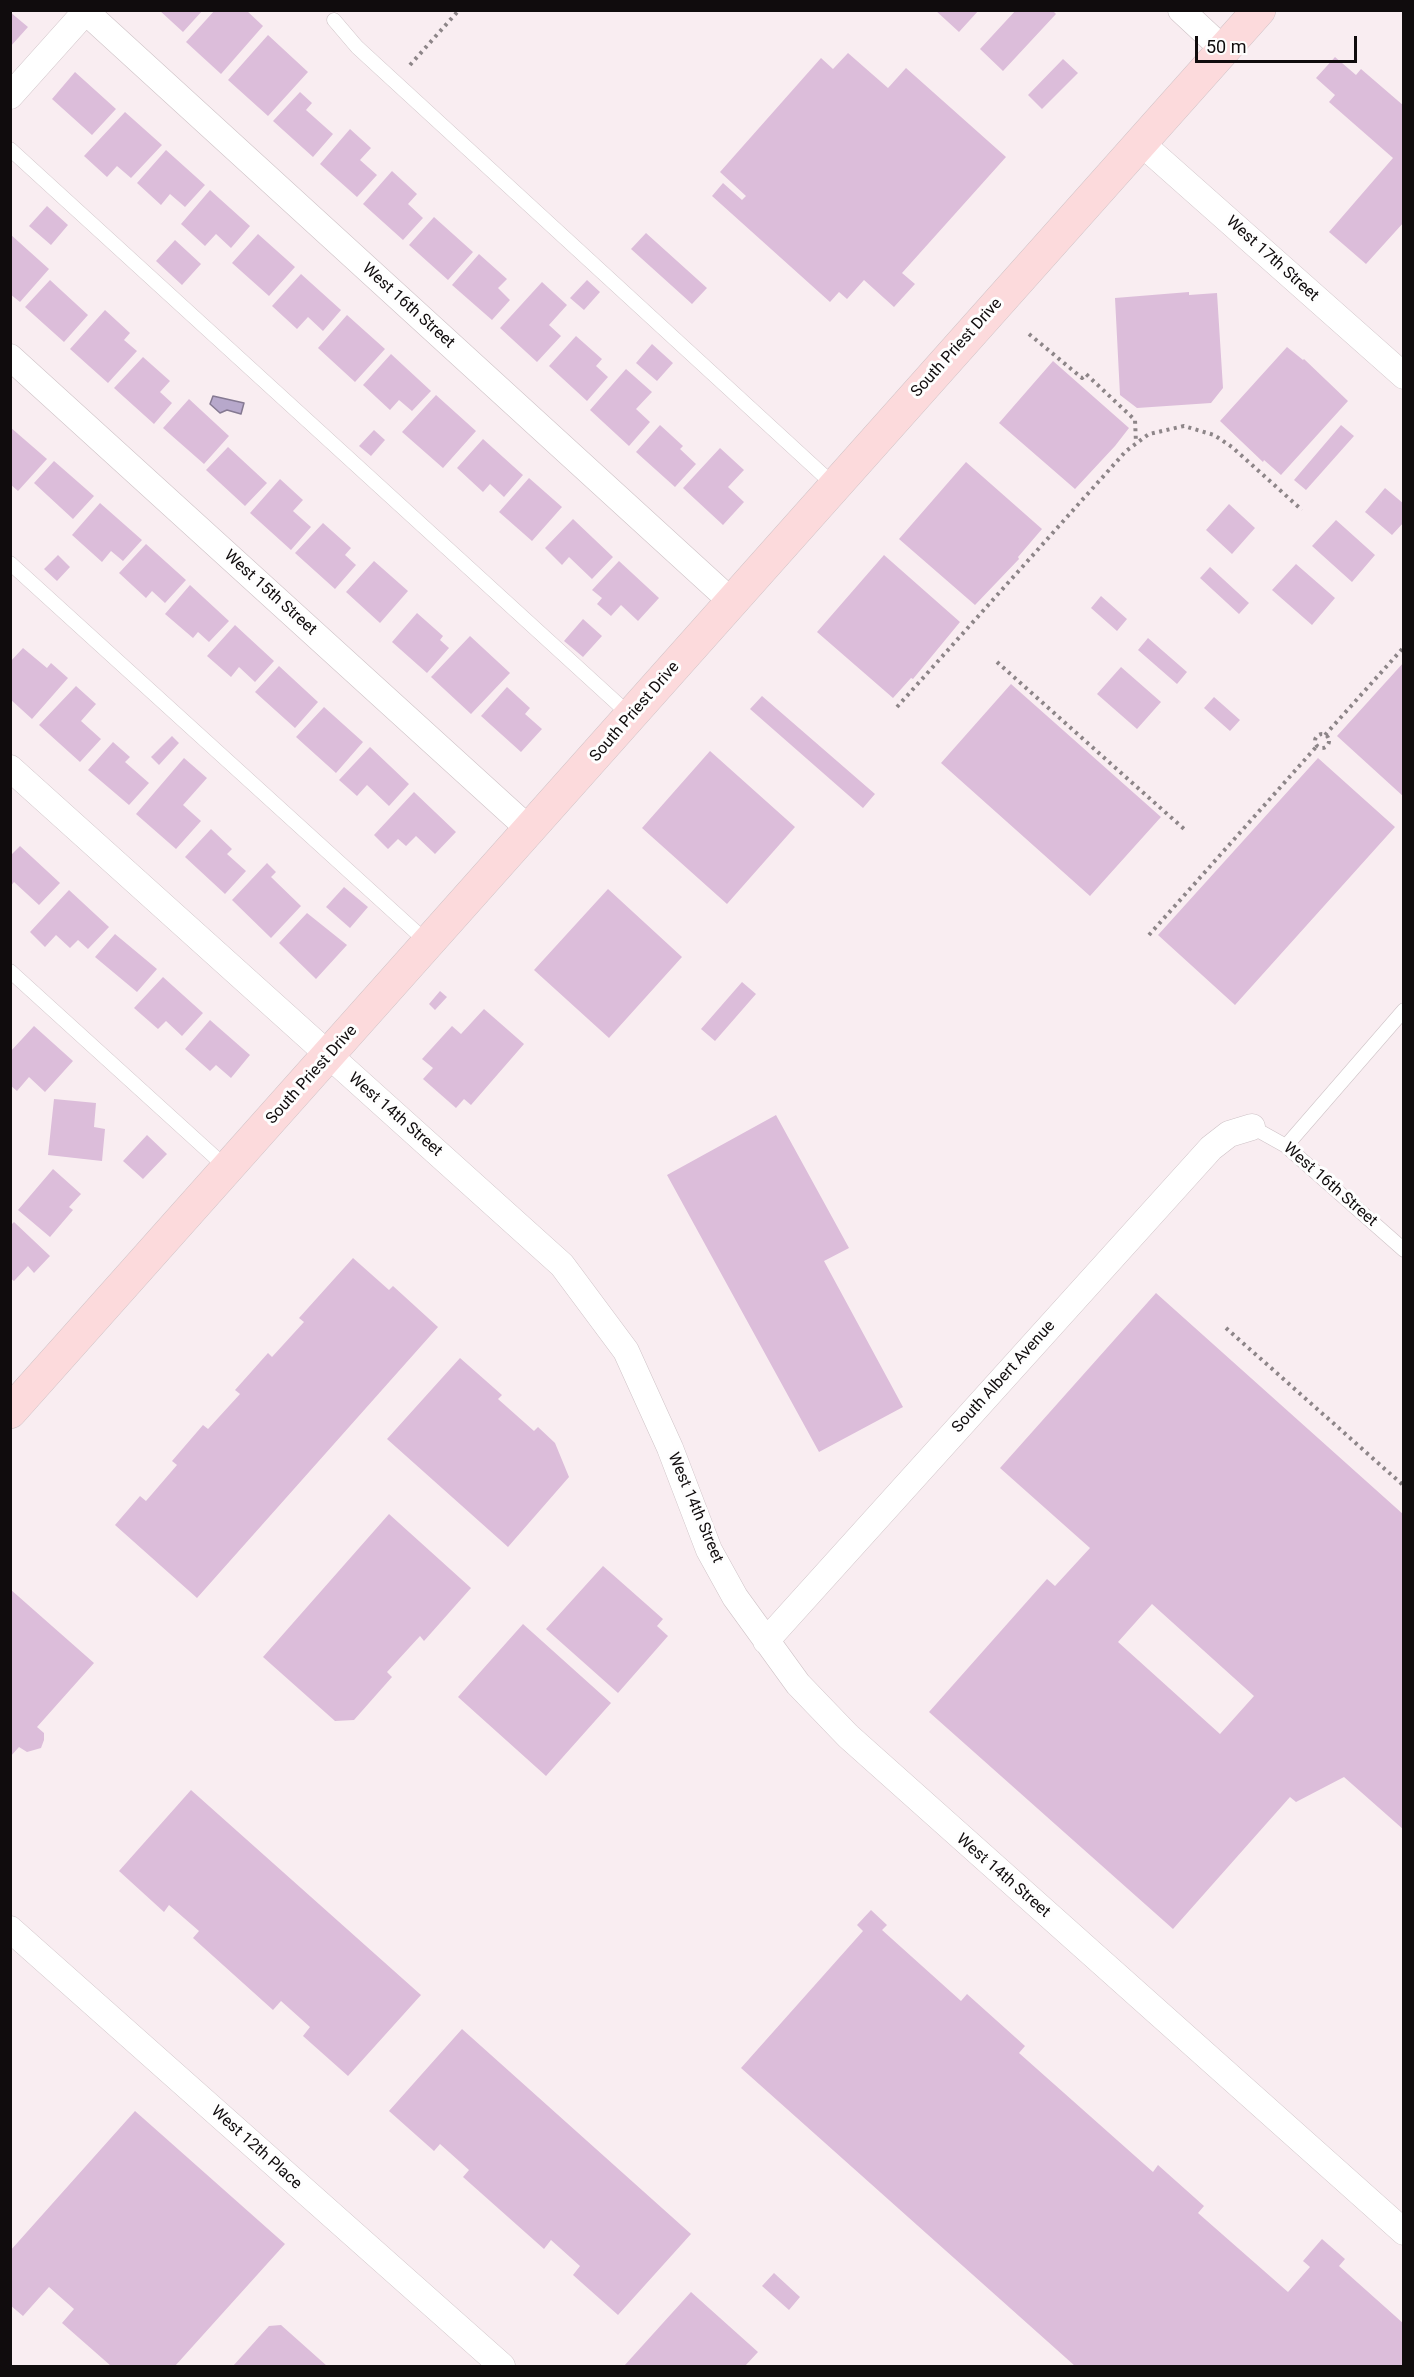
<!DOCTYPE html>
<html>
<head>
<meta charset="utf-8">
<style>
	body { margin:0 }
	#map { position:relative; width:1414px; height:2377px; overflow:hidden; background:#f9edf1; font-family:Roboto,sans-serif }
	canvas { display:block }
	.frame { position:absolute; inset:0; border:12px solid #100c0d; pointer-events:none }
	.scale { position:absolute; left:1195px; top:36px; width:162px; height:27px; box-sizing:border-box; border:3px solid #100c0d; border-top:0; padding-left:8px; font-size:18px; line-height:21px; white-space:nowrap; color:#100c0d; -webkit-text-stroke:4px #fefefe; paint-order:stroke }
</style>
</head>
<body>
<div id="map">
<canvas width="1414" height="2377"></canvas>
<div class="frame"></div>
<div class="scale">50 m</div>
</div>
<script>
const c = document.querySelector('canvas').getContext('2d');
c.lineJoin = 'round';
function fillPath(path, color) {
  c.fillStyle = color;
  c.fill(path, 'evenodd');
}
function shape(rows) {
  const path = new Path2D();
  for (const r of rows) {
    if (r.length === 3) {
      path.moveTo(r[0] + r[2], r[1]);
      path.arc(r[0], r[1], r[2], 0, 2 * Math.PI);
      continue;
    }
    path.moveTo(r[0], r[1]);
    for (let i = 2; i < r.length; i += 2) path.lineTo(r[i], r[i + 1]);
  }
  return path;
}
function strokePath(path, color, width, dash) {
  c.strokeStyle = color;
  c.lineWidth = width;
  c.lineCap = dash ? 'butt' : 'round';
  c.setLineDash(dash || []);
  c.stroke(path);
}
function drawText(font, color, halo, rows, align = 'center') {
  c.font = font + ' Roboto,sans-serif';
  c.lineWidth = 6;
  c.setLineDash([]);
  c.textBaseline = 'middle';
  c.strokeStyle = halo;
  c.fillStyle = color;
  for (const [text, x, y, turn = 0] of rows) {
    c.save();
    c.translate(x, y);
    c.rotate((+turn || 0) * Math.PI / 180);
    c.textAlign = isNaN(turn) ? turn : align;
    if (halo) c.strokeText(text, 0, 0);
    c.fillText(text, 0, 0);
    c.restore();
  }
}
const water = shape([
	[213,396,244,403,241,414,227,410,220,413,210,404,213,396]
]);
fillPath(water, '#b7a8cb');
strokePath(water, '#857992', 1.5);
fillPath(shape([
	[159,10,203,10,183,32],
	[215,10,246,10,263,26,221,74,186,42],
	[935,10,979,10,959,32],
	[1016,10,1052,10,1056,14,1003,71,980,49],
	[10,12,28,27,10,47],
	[268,35,308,72,268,116,228,80],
	[848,53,888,88,906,68,1006,157,902,273,915,284,894,307,864,280,847,299,839,292,830,302,712,196,723,183,742,200,746,196,720,172,821,58,833,69],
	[1335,57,1356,75,1361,69,1404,106,1404,222,1366,264,1329,232,1393,158,1329,102,1335,95,1316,78],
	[1063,59,1078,73,1042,109,1028,95],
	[75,72,116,109,92,135,52,99],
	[300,92,312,103,306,110,333,134,313,157,273,121],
	[125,112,162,145,131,178,117,166,107,177,84,156],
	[350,129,371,148,360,160,377,175,357,197,320,164],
	[166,150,205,185,185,207,170,194,161,205,137,183],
	[392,171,417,194,408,204,423,218,403,240,363,204],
	[210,190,250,226,231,248,216,234,205,246,181,224],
	[47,206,68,225,51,245,29,226],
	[434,217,473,252,448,280,409,245],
	[646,233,707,288,692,304,631,249],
	[10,234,49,269,20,302,10,294],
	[258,234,295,267,269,296,232,263],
	[175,240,201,264,182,285,156,261],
	[479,254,507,279,498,288,510,300,492,320,452,285],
	[301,274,341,310,323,331,308,317,297,329,272,306],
	[50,280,88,315,64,342,25,307],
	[587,280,600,292,584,310,570,298],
	[542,282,567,305,549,325,561,336,537,362,500,328],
	[1189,292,1189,295,1217,293,1223,388,1211,403,1137,408,1120,395,1115,298],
	[105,310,130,333,124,340,137,351,108,383,70,349],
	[347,315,385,349,355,382,318,348],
	[576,336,602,359,596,366,608,377,587,401,549,366],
	[652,344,673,363,657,381,636,363],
	[1287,347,1303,360,1304,359,1348,401,1281,475,1264,460,1263,462,1220,421],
	[391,354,431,391,412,411,399,400,390,410,363,385],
	[143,357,170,381,160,392,172,403,154,424,114,388],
	[1053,361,1129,428,1115,446,1075,489,999,423],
	[626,369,652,392,636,409,650,422,629,446,590,410],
	[436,395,476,431,443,468,402,432],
	[189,399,229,436,204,464,163,428],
	[660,425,683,446,680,449,696,464,675,487,636,452],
	[1341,425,1354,436,1306,490,1294,480],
	[10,427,47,459,18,491,10,484],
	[374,430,385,440,371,456,359,446],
	[483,439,523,475,504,497,490,484,483,492,457,468],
	[228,447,267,483,245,506,206,470],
	[720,448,744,470,728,487,744,502,723,525,683,488],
	[54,461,94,496,73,519,34,483],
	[966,462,1042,529,1018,557,1019,559,975,605,899,539],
	[529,478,562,507,532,541,499,512],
	[280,479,303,500,293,511,311,527,291,550,250,513],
	[1385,488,1404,504,1404,522,1392,535,1365,512],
	[100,503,142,540,123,561,111,551,102,562,72,535],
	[1229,504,1255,528,1232,554,1206,530],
	[573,519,613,557,592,579,569,557,562,565,545,548],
	[1336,520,1375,555,1352,582,1312,546],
	[323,523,351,548,345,555,356,565,335,589,295,553],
	[146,544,186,580,165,603,152,591,146,598,119,573],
	[58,555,70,567,57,581,44,569],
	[884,555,960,622,913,679,911,678,893,698,817,632],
	[374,561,408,591,380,623,346,592],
	[619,561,659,598,638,621,621,605,611,616,597,604,602,598,592,590],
	[1296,564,1335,598,1312,625,1272,590],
	[1210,567,1249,603,1239,614,1200,578],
	[190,585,229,621,209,642,198,632,193,638,165,614],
	[1101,596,1127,619,1117,631,1091,608],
	[417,613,443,636,440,640,449,648,427,673,392,642],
	[583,619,602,636,583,657,564,641],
	[235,625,274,661,255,682,239,667,231,677,207,656],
	[470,636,510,673,471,714,431,677],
	[1148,638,1187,672,1177,684,1138,650],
	[23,648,47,668,51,663,68,678,32,719,10,699,10,662],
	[1404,662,1404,797,1337,736],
	[279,666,318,702,295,728,255,692],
	[1121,667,1161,702,1137,729,1097,694],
	[1011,684,1161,817,1090,896,941,763],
	[76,686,96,704,81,721,101,739,80,762,39,725],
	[507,687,530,708,525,714,542,729,521,752,481,716],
	[762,696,875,794,863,808,750,709],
	[1214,697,1240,720,1230,731,1204,708],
	[324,707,363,742,336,773,296,737],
	[172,736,179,743,159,765,151,757],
	[113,742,130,757,125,762,149,783,129,805,88,770],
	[370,747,409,784,389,806,367,785,357,796,339,780],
	[710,751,795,827,727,904,642,828],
	[184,758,207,778,183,805,201,821,176,849,136,814],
	[1318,758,1395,827,1235,1005,1158,935],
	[414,792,456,832,435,854,416,836,406,846,398,839,388,849,374,835],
	[211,829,232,849,227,854,246,871,225,894,185,857],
	[20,846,60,883,39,905,14,882,10,887,10,856],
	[267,863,276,872,271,877,301,906,271,938,232,900],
	[344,887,368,907,350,928,326,907],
	[608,889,682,957,609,1038,534,970],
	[69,890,109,927,88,949,78,940,70,948,56,935,45,947,30,932],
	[307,913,347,945,316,979,279,943],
	[115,934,157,969,137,992,95,957],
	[163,977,203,1013,182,1036,166,1021,158,1029,134,1008],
	[742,982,756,994,715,1041,701,1029],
	[440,991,447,997,435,1010,429,1004],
	[484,1009,524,1044,471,1105,464,1099,456,1108,423,1079,433,1068,422,1059,452,1026,461,1034],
	[210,1020,250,1055,231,1078,216,1065,210,1071,185,1049],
	[34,1026,73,1061,45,1092,29,1077,17,1091,10,1085,10,1052],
	[54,1099,96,1103,94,1127,105,1129,102,1161,48,1155],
	[776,1115,849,1248,824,1261,903,1407,819,1452,667,1175],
	[147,1135,167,1154,143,1179,123,1161],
	[53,1169,81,1194,69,1207,73,1210,50,1237,18,1210],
	[14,1222,50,1256,34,1273,28,1266,14,1281,10,1278,10,1226],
	[353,1258,389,1290,393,1286,438,1327,197,1598,115,1525,140,1496,146,1501,177,1465,172,1461,203,1425,208,1429,240,1394,235,1390,268,1353,272,1357,304,1322,299,1318],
	[1156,1293,1404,1515,1404,1830,1344,1777,1296,1802,1290,1797,1173,1929,929,1712,1047,1579,1055,1586,1090,1548,1000,1468],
	[1152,1604,1254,1696,1220,1734,1118,1642],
	[460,1358,502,1395,498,1399,534,1431,538,1427,555,1443,569,1477,508,1547,387,1439],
	[389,1514,471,1588,424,1641,420,1636,387,1672,392,1677,354,1720,335,1721,263,1657],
	[603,1566,663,1619,657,1626,668,1636,618,1693,546,1629],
	[10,1589,94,1663,37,1727,44,1733,44,1740,41,1748,27,1752,19,1747,10,1757],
	[523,1624,611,1703,546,1776,458,1697],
	[191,1790,421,1995,348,2076,303,2036,310,2027,281,2001,273,2010,193,1938,199,1931,169,1905,164,1912,119,1871],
	[871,1910,887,1925,882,1930,961,2001,967,1994,1025,2046,1019,2053,1153,2172,1158,2165,1204,2206,1198,2213,1288,2292,1310,2267,1303,2261,1322,2239,1345,2259,1339,2266,1404,2324,1404,2366,1075,2366,741,2068,863,1931,857,1925],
	[462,2029,691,2234,618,2315,573,2275,580,2266,551,2240,544,2249,463,2177,469,2170,440,2144,434,2151,389,2111],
	[135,2111,285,2244,175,2366,111,2366,62,2323,74,2309,49,2287,23,2316,10,2305,10,2251],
	[774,2273,800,2297,789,2310,762,2286],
	[691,2292,758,2352,745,2366,624,2366],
	[281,2325,327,2366,233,2366,269,2326]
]), '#dcbdda');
const lane = shape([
	[334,20,357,47,835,486],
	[10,149,631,716],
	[10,563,428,943],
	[10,971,228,1169],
	[1252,1127,1286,1146,1404,1250],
	[1286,1146,1404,1010]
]);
const street = shape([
	[84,10,732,602],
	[1181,10,1224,50],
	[10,96,87,10],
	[1140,142,1404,376],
	[10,357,530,830],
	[10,768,562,1265,626,1351,670,1448,709,1550,735,1597,798,1684,848,1736,1404,2232],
	[766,1641,1211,1148,1229,1134,1252,1127],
	[10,1929,502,2366]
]);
const secondary = shape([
	[10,1412,1259,10]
]);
strokePath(lane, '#cec2c6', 15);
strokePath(street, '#cec2c6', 27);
strokePath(secondary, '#cec2c6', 34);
strokePath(shape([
	[410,65,459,10],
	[1029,334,1082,378,1086,374,1135,420,1136,443],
	[997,662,1184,829],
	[897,707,1126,451,1149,434,1184,426,1214,435,1232,447,1302,510],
	[1322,741,7],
	[1325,735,1404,647],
	[1149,935,1317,746],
	[1226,1328,1404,1486]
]), '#8d8588', 4, [3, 4.5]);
strokePath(lane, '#fff', 14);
strokePath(street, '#fff', 26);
strokePath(secondary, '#fcdadc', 33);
drawText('16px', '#100c0d', '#fefefe', [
	["West 17th Street",1272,259,42],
	["West 16th Street",408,306,42],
	["South Priest Drive",957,348,-48],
	["West 15th Street",270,593,42],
	["South Priest Drive",635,712,-49],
	["South Priest Drive",312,1075,-48],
	["West 14th Street",395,1115,41],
	["West 16th Street",1330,1185,41],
	["South Albert Avenue",1004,1377,-48],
	["West 14th Street",695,1508,67],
	["West 14th Street",1003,1876,41],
	["West 12th Place",256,2148,42]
]);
</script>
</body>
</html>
